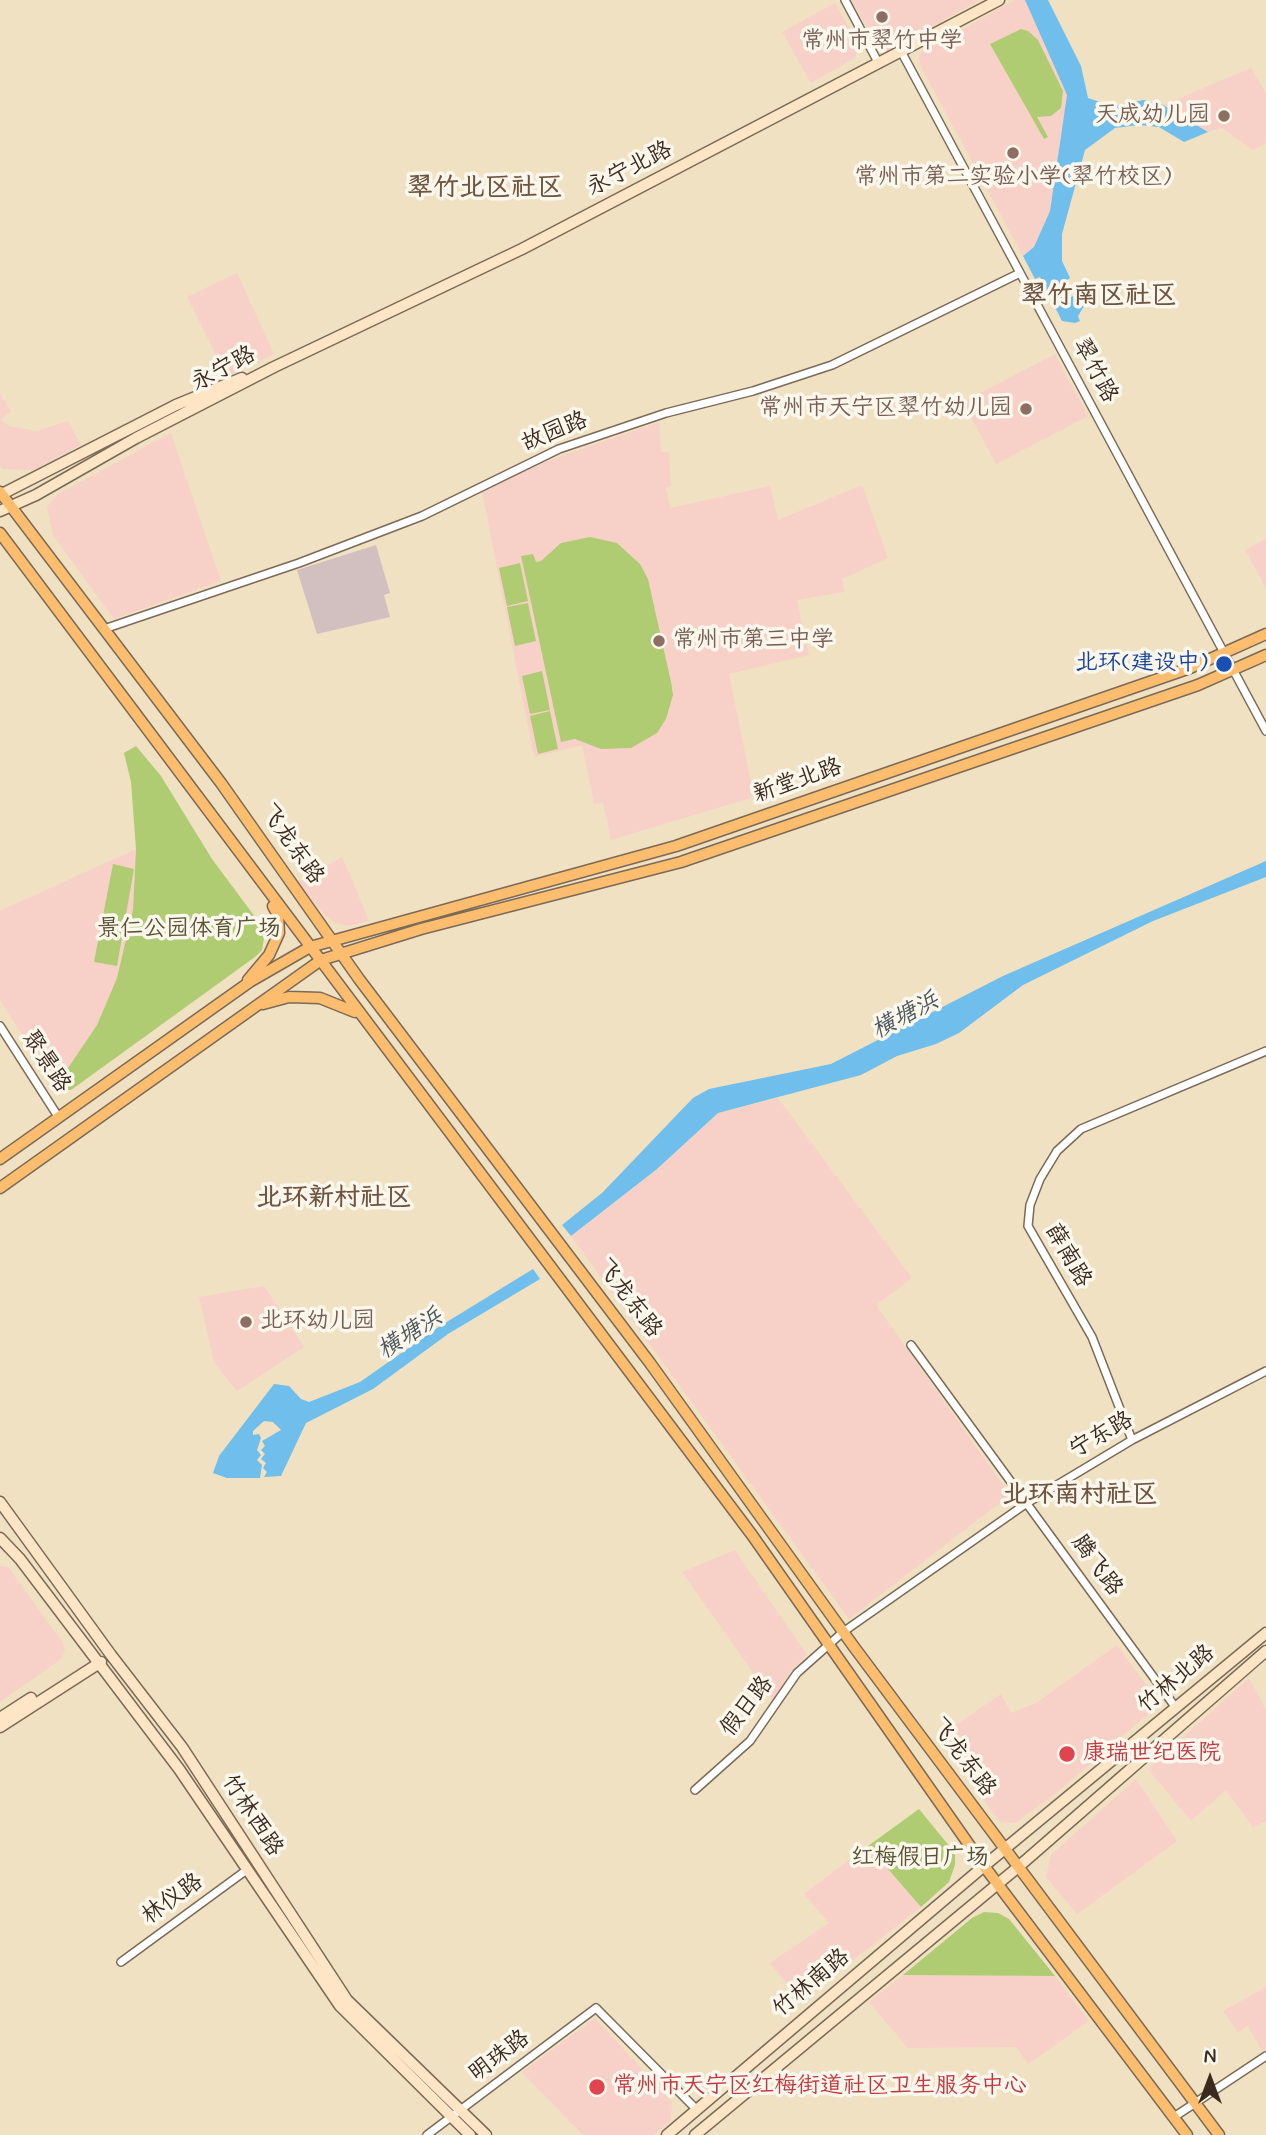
<!DOCTYPE html>
<html>
<head>
<meta charset="utf-8">
<style>
	body { margin:0 }
	#map { position:relative; width:1266px; height:2135px; overflow:hidden; background:#efe1c2; font-family:Mynerve,sans-serif }
	canvas { display:block }
	.north { position:absolute; left:1175px; top:2044px; width:70px; height:70px; -webkit-text-stroke:5px #fbf7ec; paint-order:stroke; rotate:0deg; font-size:19px; font-weight:700; line-height:28px; text-align:center; color:#3b2a1e }
	.north::after { content:''; display:block; margin:auto; width:24px; height:32px; background:#3b2a1e; clip-path:polygon(50% 0,100% 100%,50% 72%,0 100%) }
</style>
</head>
<body>
<div id="map">
<canvas width="1266" height="2135"></canvas>
<div class="north">N</div>
</div>
<script>
const c = document.querySelector('canvas').getContext('2d');
c.lineJoin = 'round';
function fillPath(path, color) {
  c.fillStyle = color;
  c.fill(path, 'evenodd');
}
function shape(rows) {
  const path = new Path2D();
  for (const r of rows) {
    path.moveTo(r[0], r[1]);
    for (let i = 2; i < r.length; i += 2) path.lineTo(r[i], r[i + 1]);
  }
  return path;
}
function strokePath(path, color, width, dash) {
  c.strokeStyle = color;
  c.lineWidth = width;
  c.lineCap = dash ? 'butt' : 'round';
  c.setLineDash(dash || []);
  c.stroke(path);
}
function drawText(font, color, halo, rows, align = 'center') {
  c.font = font + ' Mynerve,"LXGW WenKai TC",sans-serif';
  c.lineWidth = 7;
  c.setLineDash([]);
  c.textBaseline = 'middle';
  c.strokeStyle = halo;
  c.fillStyle = color;
  for (const [text, x, y, turn = 0] of rows) {
    c.save();
    c.translate(x, y);
    c.rotate((+turn || 0) * Math.PI / 180);
    c.textAlign = isNaN(turn) ? turn : align;
    if (halo) c.strokeText(text, 0, 0);
    c.fillText(text, 0, 0);
    c.restore();
  }
}
fillPath(shape([
	[852,0,980,0,888,51,880,50],
	[1015,0,1025,0,1067,95,1050,211,1034,247,1023,256,919,63,920,53],
	[835,3,858,43,855,58,811,83,782,32],
	[1251,68,1266,93,1266,143,1253,150,1222,128,1208,132,1163,105],
	[237,273,274,354,227,377,187,297],
	[1055,354,1088,416,996,464,963,402],
	[0,394,11,411,0,420,9,426,37,431,68,421,81,445,33,470,3,469,0,466],
	[659,422,661,452,669,452,671,486,666,488,670,508,770,486,778,520,862,485,888,558,842,579,844,592,797,600,809,655,729,674,754,797,611,840,603,803,594,804,582,745,534,757,482,492,530,467],
	[171,433,221,581,114,619,53,535,47,507,58,494],
	[1266,539,1266,588,1245,550],
	[136,849,133,908,117,978,97,1025,76,1059,64,1074,47,1074,0,1000,0,911],
	[342,857,353,882,369,921,349,926,335,923,321,911,298,882],
	[778,1098,912,1278,876,1305,1010,1495,849,1619,571,1236,657,1169,718,1113],
	[264,1286,304,1347,237,1391,214,1362,199,1297],
	[735,1550,807,1655,792,1669,773,1701,682,1572],
	[0,1566,8,1567,63,1643,65,1651,61,1659,0,1702],
	[1117,1645,1160,1704,1055,1794,1015,1823,1000,1822,938,1737,1001,1694,1011,1713,1036,1703],
	[1249,1678,1266,1710,1266,1821,1253,1827,1226,1790,1191,1821,1148,1769],
	[1136,1779,1177,1841,1077,1914,1046,1877,1051,1855],
	[868,1846,921,1907,801,2001,770,1963,829,1923,804,1894],
	[903,1975,1055,1976,1089,2021,1028,2064,1016,2047,908,2048,869,2002],
	[1266,1987,1266,2049,1262,2051,1248,2026,1238,2032,1223,2011],
	[595,2018,672,2102,671,2120,654,2135,583,2135,522,2072]
]), '#f7d1c7');
fillPath(shape([
	[376,545,390,593,384,595,390,617,317,634,297,570]
]), '#d2bfc0');
fillPath(shape([
	[1021,29,1028,31,1038,40,1063,91,1061,108,1051,116,1037,117,1048,137,1044,139,990,44],
	[590,537,617,543,640,564,648,579,671,682,673,695,666,719,657,733,631,748,601,749,575,739,561,742,521,556,533,554,536,562,541,561,561,543],
	[520,563,528,601,507,606,499,568],
	[528,603,536,641,515,646,507,607],
	[542,671,550,710,530,714,522,676],
	[550,711,558,749,538,754,530,716],
	[136,746,161,776,212,859,264,929,264,938,262,950,255,957,71,1090,62,1090,54,1086,47,1074,64,1074,97,1025,117,978,133,909,136,849,131,782,124,753],
	[113,864,134,869,117,966,94,962],
	[919,1809,950,1847,955,1855,955,1865,949,1882,921,1907,868,1846],
	[984,1912,998,1913,1009,1919,1055,1976,903,1975,972,1918]
]), '#afcc73');
fillPath(shape([
	[1025,0,1048,0,1081,66,1088,98,1112,106,1144,100,1163,105,1208,132,1184,142,1159,127,1139,125,1115,128,1085,150,1062,234,1062,261,1070,278,1064,282,1071,297,1082,292,1086,299,1082,301,1084,306,1078,316,1080,321,1075,323,1062,321,1040,277,1035,279,1023,256,1034,247,1050,211,1067,95],
	[1266,861,1266,877,1153,921,1023,985,959,1033,936,1044,897,1056,861,1075,718,1113,657,1169,571,1236,562,1225,602,1193,693,1098,709,1089,831,1064,1003,976],
	[533,1269,540,1279,448,1334,373,1389,306,1423,281,1476,264,1477,267,1472,263,1468,266,1463,261,1459,265,1454,261,1450,265,1446,262,1441,281,1430,273,1422,264,1421,253,1431,253,1435,259,1434,261,1438,257,1450,261,1455,257,1460,262,1465,260,1478,227,1478,213,1473,219,1456,274,1384,289,1386,301,1399,309,1402,360,1382,437,1328]
]), '#70beeb');
const street = shape([
	[845,0,879,64],
	[902,53,1266,731],
	[104,629,299,563,422,516,559,449,666,413,753,391,832,365,1020,273],
	[0,1026,59,1118],
	[911,1345,1176,1708],
	[1132,1440,1092,1337,1028,1226,1030,1205,1040,1179,1057,1151,1081,1129,1266,1051],
	[695,1790,750,1741,797,1673,843,1632,1027,1503,1132,1440,1266,1371],
	[121,1962,248,1869],
	[1174,2117,1266,2056],
	[427,2135,596,2008,697,2110]
]);
const secondary = shape([
	[0,495,176,405,242,378],
	[0,511,36,495,136,438,274,367,522,249,999,0],
	[0,1502,111,1655,182,1747,347,2000,486,2135],
	[0,1538,20,1559,179,1769,340,2006,470,2135],
	[0,1718,31,1698],
	[0,1727,101,1662],
	[667,2135,984,1866,1266,1633],
	[695,2135,1017,1868,1266,1651]
]);
const primary = shape([
	[0,492,221,783,359,979,650,1363,854,1647,1219,2135],
	[0,533,752,1535,984,1866,1187,2135],
	[248,980,269,955,279,933,278,915,273,906],
	[263,1004,289,997,320,998,355,1012],
	[0,1159,251,981,310,947,676,846,1190,668,1266,634],
	[0,1188,321,960,421,929,681,862,1198,685,1266,655]
]);
strokePath(street, '#7a6a57', 10);
strokePath(secondary, '#7a6a57', 13);
strokePath(primary, '#7a6a57', 13);
strokePath(street, '#fff', 7);
strokePath(secondary, '#fee5c5', 10);
strokePath(primary, '#fcbd6f', 10);
for (const [x, y, r, color] of [
	[882,17,7,"#8d6e63"],
	[1224,116,7,"#8d6e63"],
	[1013,153,7,"#8d6e63"],
	[1026,409,7,"#8d6e63"],
	[659,641,7,"#8d6e63"],
	[1224,664,9,"#1a4fb4"],
	[246,1322,7,"#8d6e63"],
	[1067,1754,9,"#e0444e"],
	[597,2087,9,"#e0444e"]
]) {
  const dot = new Path2D();
  dot.arc(x, y, r, 0, 2 * Math.PI);
  c.fillStyle = color;
  c.fill(dot);
  strokePath(dot, '#fbf7ec', 2.5);
}
drawText('23px', '#785e54', '#fbf7ec', [
	["常州市翠竹中学",882,42],
	["天成幼儿园",1210,116,"right"],
	["常州市第二实验小学(翠竹校区)",1013,178],
	["常州市天宁区翠竹幼儿园",1012,409,"right"],
	["常州市第三中学",673,641,"left"],
	["北环幼儿园",260,1322,"left"]
]);
drawText('23px', '#3b2a1e', '#fbf7ec', [
	["永宁北路",630,170,-27],
	["永宁路",224,370,-28],
	["翠竹路",1094,371,62],
	["故园路",555,433,-22],
	["新堂北路",798,782,-19],
	["飞龙东路",291,845,55],
	["聚景路",45,1062,57],
	["薛南路",1067,1256,60],
	["飞龙东路",628,1299,53],
	["宁东路",1102,1436,-30],
	["腾飞路",1096,1566,54],
	["竹林北路",1177,1680,-40],
	["假日路",748,1707,-52],
	["飞龙东路",962,1758,53],
	["竹林西路",251,1816,57],
	["林仪路",173,1900,-36],
	["竹林南路",812,1984,-40],
	["明珠路",500,2057,-37]
]);
drawText('23px', '#164399', '#fbf7ec', [
	["北环(建设中)",1208,664]
], 'right');
drawText('23px', '#585233', '#fbf7ec', [
	["景仁公园体育广场",189,930],
	["红梅假日广场",920,1859]
]);
drawText('23px', '#be3a42', '#fbf7ec', [
	["康瑞世纪医院",1083,1754],
	["常州市天宁区红梅街道社区卫生服务中心",613,2087]
], 'left');
drawText('italic 24px', '#4b565c', '#fbf7ec', [
	["横塘浜",906,1017,-28],
	["横塘浜",411,1335,-33]
]);
drawText('bold 26px', '#6f5440', '#fbf7ec', [
	["翠竹北区社区",485,190],
	["翠竹南区社区",1099,298],
	["北环新村社区",334,1200],
	["北环南村社区",1080,1497]
]);
</script>
</body>
</html>
